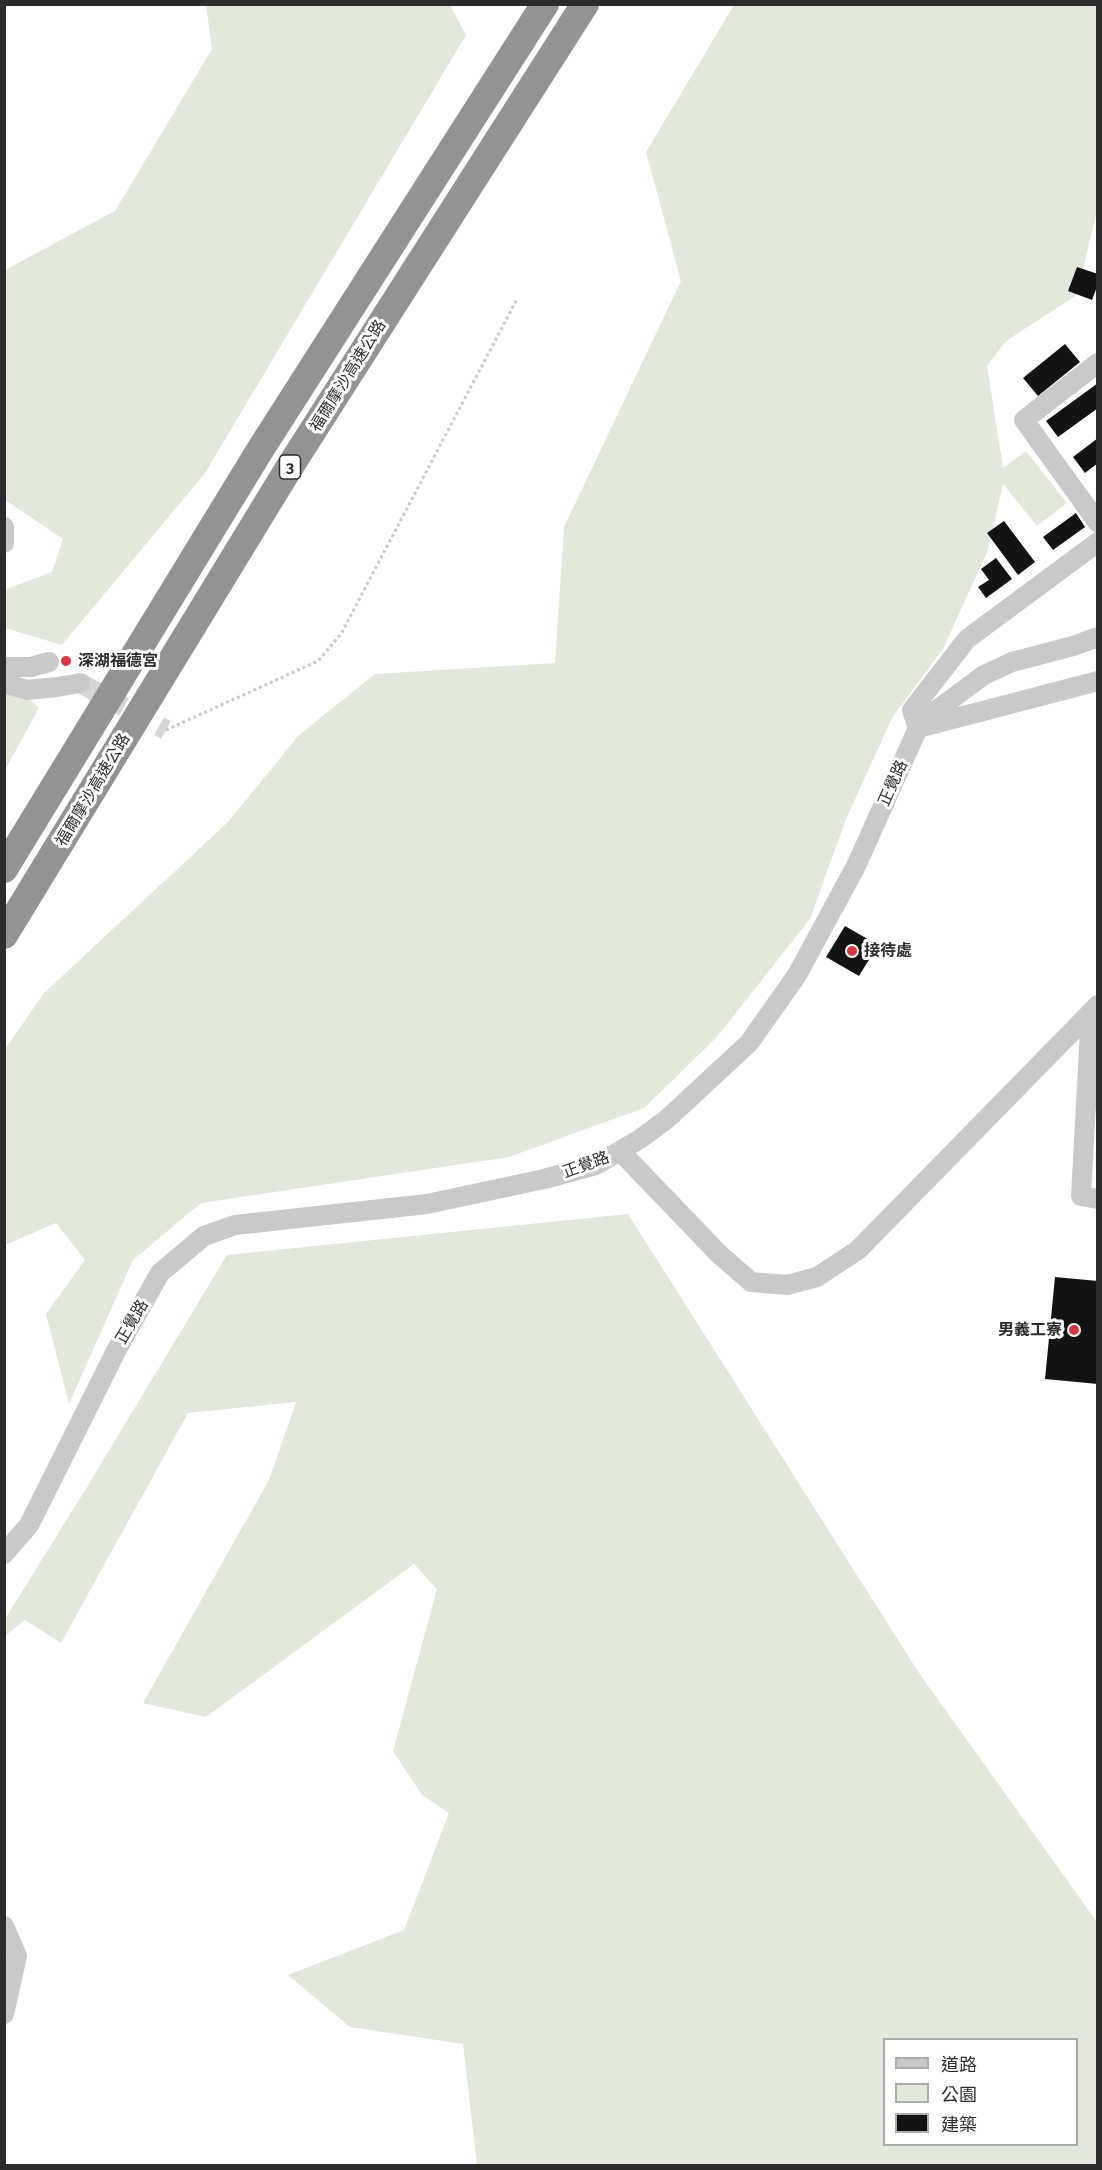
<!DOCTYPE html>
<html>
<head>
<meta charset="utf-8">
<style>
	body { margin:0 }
	#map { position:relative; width:1102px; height:2170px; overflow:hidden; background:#fff; font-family:Raleway,"Noto Sans TC",sans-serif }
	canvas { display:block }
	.frame { position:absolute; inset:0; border:6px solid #2c2c2c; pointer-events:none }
	.legend { position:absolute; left:883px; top:2038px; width:195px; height:108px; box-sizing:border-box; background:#fff; border:2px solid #ababab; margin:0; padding:8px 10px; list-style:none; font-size:18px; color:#2c2c2c }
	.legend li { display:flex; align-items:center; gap:12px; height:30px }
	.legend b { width:30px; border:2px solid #ababab }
</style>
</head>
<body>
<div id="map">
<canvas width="1102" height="2170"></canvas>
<div class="frame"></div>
<ul class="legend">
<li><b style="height:8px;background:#c9c9c9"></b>道路</li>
<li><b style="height:16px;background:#e2e9da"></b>公園</li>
<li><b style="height:16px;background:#131313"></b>建築</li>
</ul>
</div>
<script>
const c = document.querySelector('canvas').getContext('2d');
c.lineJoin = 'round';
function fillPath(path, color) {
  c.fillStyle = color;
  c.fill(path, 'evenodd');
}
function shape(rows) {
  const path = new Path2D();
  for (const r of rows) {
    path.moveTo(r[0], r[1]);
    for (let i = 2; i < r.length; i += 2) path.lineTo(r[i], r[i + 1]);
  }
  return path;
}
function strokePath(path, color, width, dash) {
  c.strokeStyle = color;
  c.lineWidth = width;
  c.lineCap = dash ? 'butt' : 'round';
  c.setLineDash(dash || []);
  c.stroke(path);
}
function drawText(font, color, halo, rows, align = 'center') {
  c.font = font + ' Raleway,"Noto Sans TC",sans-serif';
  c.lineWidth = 6;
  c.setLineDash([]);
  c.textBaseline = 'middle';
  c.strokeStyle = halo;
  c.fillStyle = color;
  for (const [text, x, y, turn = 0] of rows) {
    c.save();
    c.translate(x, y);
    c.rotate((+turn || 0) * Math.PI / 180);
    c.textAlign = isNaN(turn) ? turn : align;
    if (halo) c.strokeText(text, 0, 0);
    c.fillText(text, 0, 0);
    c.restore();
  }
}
fillPath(shape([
	[206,5,450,5,466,35,205,473,62,645,5,628,6,589,52,572,63,539,5,500,5,270,115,211,212,49],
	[734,5,1097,5,1097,210,1077,295,1006,341,987,366,1003,468,1026,451,1067,503,1037,526,1003,484,988,550,943,649,892,718,846,819,810,919,716,1038,644,1108,509,1157,201,1203,133,1260,69,1404,46,1314,85,1260,56,1223,5,1245,5,1049,44,993,228,822,299,735,375,674,555,663,564,527,681,281,646,152],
	[13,683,39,708,5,770,5,692],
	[628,1214,919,1673,1097,1922,1097,2165,477,2165,463,2044,350,2027,288,1975,404,1930,449,1813,422,1795,393,1751,437,1589,414,1564,206,1717,143,1703,269,1480,296,1402,188,1413,61,1643,25,1620,5,1636,5,1619,87,1487,227,1255],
	[884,2040,1076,2040,1076,2144,884,2144]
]), '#e2e9da');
fillPath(shape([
	[1077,267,1098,274,1098,284,1092,300,1068,291],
	[1065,344,1080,362,1038,396,1023,378],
	[1098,383,1098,408,1058,437,1046,421],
	[1098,438,1098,463,1085,473,1073,457],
	[1076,513,1085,527,1053,550,1043,537],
	[1004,521,1035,562,1018,575,987,533],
	[996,558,1012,579,986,598,978,587,989,580,981,569],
	[845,926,878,945,859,976,826,957],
	[1055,1277,1098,1281,1098,1384,1045,1379]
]), '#131313');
strokePath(shape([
	[80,683,166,730]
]), '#d5d5d5', 20, [20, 10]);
strokePath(shape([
	[166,730,318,661,341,634,517,299]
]), '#c9c9c9', 3, [3, 3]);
strokePath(shape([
	[1098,363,1024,420,1098,523],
	[4,527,4,543],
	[1098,542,967,639,912,710,918,728,1098,681],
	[4,667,31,667,49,662],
	[4,683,27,690,57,687,80,683],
	[1091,1012,1081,1196,1098,1199],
	[621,1152,719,1254,751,1282,787,1285,817,1277,858,1250,1098,1005],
	[4,1554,29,1525,116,1351,160,1273,204,1236,235,1225,427,1204,544,1179,596,1165,640,1139,667,1119,749,1043,797,975,856,866,918,728,934,712,984,675,1012,662,1073,646,1098,637],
	[4,1926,17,1956,4,2014]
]), '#c9c9c9', 20);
strokePath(shape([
	[4,869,260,450,545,4],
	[4,935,289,468,585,4]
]), '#939393', 28);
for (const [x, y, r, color] of [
	[66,661,6,"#db363f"],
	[852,951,6,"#db363f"],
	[1074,1330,6,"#db363f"]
]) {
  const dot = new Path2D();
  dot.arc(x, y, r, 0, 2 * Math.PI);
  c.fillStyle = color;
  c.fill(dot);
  strokePath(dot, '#fff', 2);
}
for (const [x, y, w] of [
	[290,467,21]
]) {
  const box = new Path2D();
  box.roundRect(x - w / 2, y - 12, w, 24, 4.5);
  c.fillStyle = '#fff';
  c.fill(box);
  strokePath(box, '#2c2c2c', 1.5);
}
drawText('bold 15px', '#2c2c2c', null, [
	["3",290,467]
]);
drawText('16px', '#2c2c2c', '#fff', [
	["福爾摩沙高速公路",348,376,-58],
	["正覺路",893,783,-66],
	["福爾摩沙高速公路",93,790,-59],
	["正覺路",586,1165,-20],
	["正覺路",132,1322,-60]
]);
drawText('bold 16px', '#2c2c2c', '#fff', [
	["深湖福德宮",78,661],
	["接待處",864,951],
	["男義工寮",1062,1330,"right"]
], 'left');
</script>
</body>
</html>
